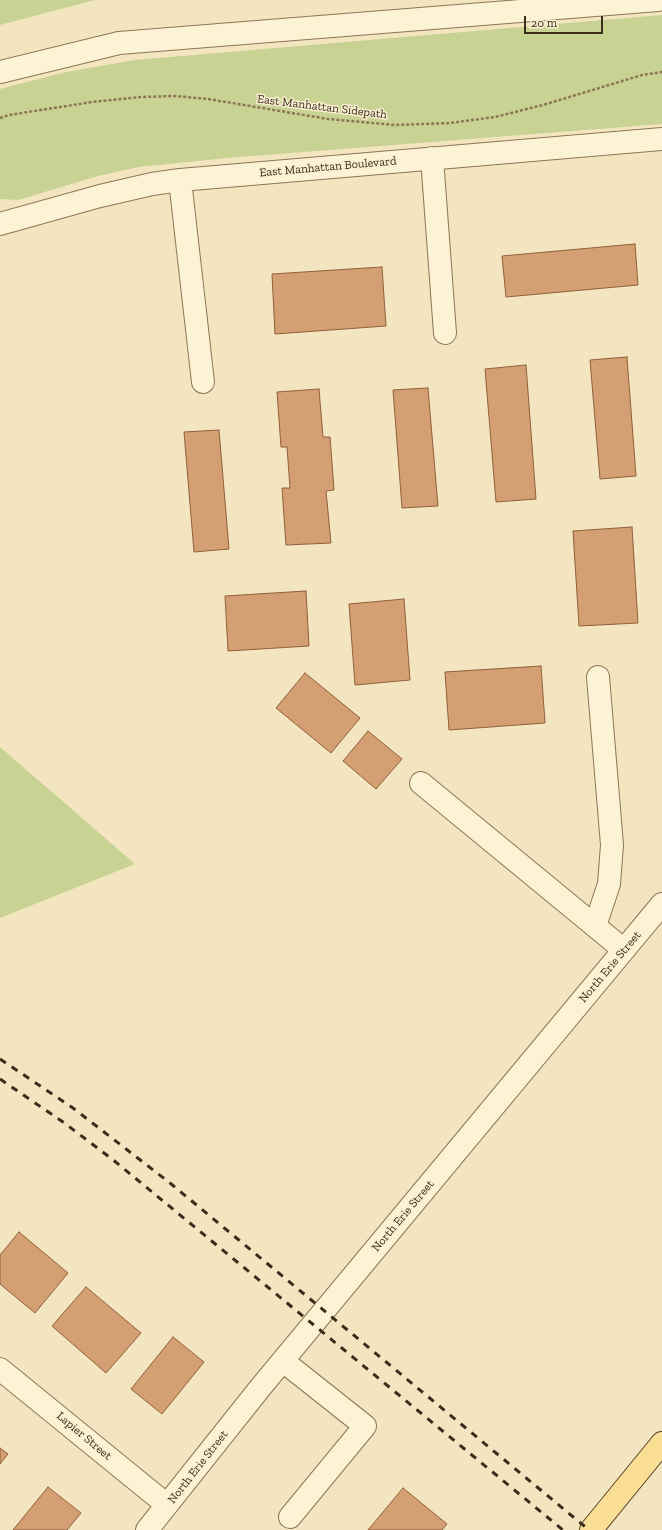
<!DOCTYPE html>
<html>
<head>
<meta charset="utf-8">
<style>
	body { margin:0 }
	#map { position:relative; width:662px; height:1530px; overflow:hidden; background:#f2e5c0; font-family:"Zilla Slab",serif }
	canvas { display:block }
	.scale { position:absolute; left:524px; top:16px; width:79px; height:18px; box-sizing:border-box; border:2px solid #3c2c1c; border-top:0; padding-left:5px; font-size:12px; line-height:14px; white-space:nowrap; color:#3c2c1c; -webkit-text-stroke:3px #f9efd1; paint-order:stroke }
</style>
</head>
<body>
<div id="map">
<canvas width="662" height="1530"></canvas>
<div class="scale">20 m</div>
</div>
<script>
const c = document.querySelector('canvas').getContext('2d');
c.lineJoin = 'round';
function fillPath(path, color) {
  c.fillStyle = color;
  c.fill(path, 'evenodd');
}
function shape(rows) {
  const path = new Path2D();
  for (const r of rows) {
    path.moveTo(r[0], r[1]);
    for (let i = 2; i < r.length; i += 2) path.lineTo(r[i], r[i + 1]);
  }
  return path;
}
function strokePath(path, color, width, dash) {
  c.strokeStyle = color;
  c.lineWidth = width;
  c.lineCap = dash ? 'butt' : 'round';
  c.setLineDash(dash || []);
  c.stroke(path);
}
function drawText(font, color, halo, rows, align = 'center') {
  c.font = font + ' "Zilla Slab",serif';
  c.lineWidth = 3;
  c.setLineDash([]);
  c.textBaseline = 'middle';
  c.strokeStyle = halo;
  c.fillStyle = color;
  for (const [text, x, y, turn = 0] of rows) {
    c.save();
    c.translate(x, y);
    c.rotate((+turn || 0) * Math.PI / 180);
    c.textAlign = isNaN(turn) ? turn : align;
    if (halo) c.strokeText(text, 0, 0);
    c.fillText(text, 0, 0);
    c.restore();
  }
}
fillPath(shape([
	[0,0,95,0,0,25],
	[662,15,662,124,227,158,139,167,98,176,18,200,0,199,0,89,66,72,135,60],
	[0,747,135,864,0,918]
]), '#c8d293');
const building = shape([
	[635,244,638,285,506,297,502,256,635,244],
	[382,267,386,326,275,334,272,274,382,267],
	[627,357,636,476,600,479,590,360,627,357],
	[526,365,536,499,496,502,485,369,526,365],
	[428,388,438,506,402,508,393,390,428,388],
	[319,389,323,437,330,437,334,490,326,491,331,543,286,545,282,488,290,488,287,447,281,447,277,392,319,389],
	[219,430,229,549,194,552,184,432,219,430],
	[632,527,638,623,579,626,573,531,632,527],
	[306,591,309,646,228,651,225,596,306,591],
	[404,599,410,680,355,685,349,604,404,599],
	[541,666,545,723,449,730,445,672,541,666],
	[305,673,360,718,331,753,276,708,305,673],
	[368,731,402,759,376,789,343,761,368,731],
	[19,1232,68,1273,35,1313,0,1284,0,1255,19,1232],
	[86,1287,141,1333,106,1373,52,1326,86,1287],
	[173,1337,204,1362,162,1414,131,1389,173,1337],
	[0,1448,8,1454,0,1464,0,1448],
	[48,1487,81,1513,67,1530,13,1530,48,1487],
	[403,1488,447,1524,442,1530,368,1530,403,1488]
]);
fillPath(building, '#d49f72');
strokePath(building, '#8f5f39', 1);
const minor = shape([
	[0,72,119,43,658,0],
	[432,158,445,333],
	[180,180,203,382],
	[0,224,100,196,152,184,180,180,662,139],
	[421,783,624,950],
	[595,926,609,884,612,845,598,677],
	[283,1361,365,1426,290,1517],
	[0,1369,167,1505],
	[147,1530,260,1388,662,904]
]);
const major = shape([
	[591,1530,662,1443]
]);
strokePath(minor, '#8d7656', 24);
strokePath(major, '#5b432b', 24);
strokePath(shape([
	[0,118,9,115,92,102,141,97,175,96,208,99,328,119,395,125,450,123,495,117,543,105,642,75,662,72]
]), '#8d7656', 2.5, [3, 2]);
strokePath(minor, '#fcf2d4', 22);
strokePath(major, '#f9de94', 22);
strokePath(shape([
	[0,1059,73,1108,170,1183,589,1530],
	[0,1079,63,1122,112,1159,563,1530]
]), '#3c2c1c', 3, [7, 7]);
drawText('12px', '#3c2c1c', '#f9efd1', [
	["East Manhattan Sidepath",322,107,7],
	["East Manhattan Boulevard",328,167,-5],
	["North Erie Street",610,967,-50],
	["North Erie Street",403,1216,-50],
	["Lapier Street",84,1436,40],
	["North Erie Street",198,1467,-52]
]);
</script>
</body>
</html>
